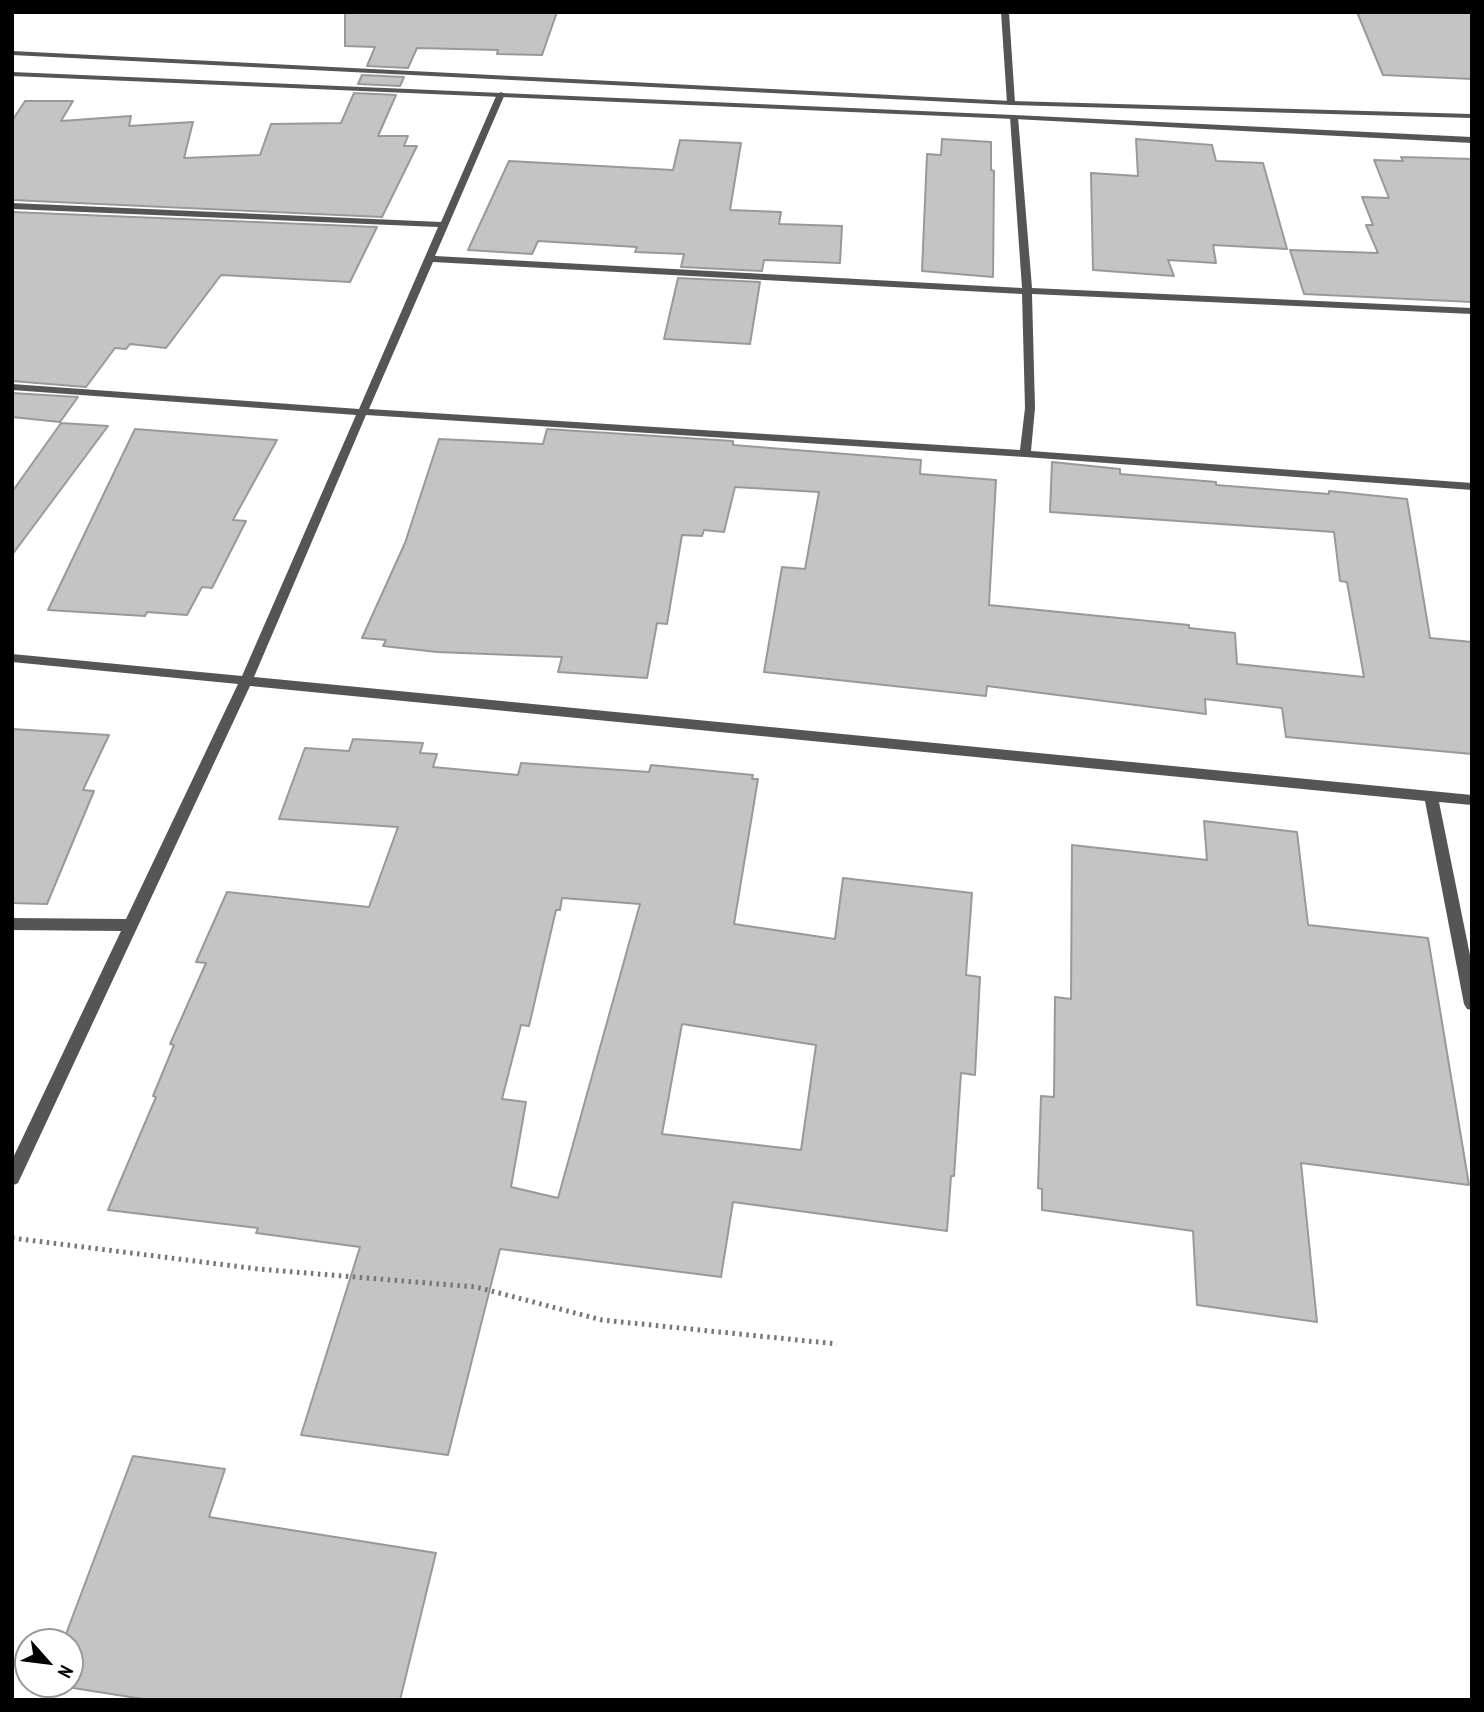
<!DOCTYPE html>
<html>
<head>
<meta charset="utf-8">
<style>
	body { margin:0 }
	#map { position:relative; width:1484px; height:1712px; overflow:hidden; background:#fff; font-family:"PT Sans Narrow",sans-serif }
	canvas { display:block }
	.frame { position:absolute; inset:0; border:14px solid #000; pointer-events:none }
	.north { position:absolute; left:14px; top:1628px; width:70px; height:70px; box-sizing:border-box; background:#fff; border:2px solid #999; border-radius:50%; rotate:118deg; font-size:19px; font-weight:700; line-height:28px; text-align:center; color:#000 }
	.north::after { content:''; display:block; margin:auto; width:24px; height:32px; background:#000; clip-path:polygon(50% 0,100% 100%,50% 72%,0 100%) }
</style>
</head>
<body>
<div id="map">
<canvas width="1484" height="1712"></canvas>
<div class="frame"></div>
<div class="north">N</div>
</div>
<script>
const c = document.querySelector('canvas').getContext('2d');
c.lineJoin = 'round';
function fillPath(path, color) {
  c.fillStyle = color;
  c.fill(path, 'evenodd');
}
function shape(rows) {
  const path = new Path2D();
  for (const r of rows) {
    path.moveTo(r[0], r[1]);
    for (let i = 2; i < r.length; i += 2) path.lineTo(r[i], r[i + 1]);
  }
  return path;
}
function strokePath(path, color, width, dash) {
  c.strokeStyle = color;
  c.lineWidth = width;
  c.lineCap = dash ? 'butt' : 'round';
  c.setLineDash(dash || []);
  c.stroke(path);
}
const building = shape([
	[345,12,557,12,542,55,497,54,498,50,417,48,408,68,367,66,375,47,345,46,345,12],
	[1357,12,1472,12,1472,79,1383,75,1357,12],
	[362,75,404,77,400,86,358,84,362,75],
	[354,93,396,95,378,136,408,136,404,146,417,146,382,217,12,200,12,121,25,101,73,101,61,121,131,116,129,126,193,122,184,158,260,155,271,124,341,123,354,93],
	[942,139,991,142,991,170,994,171,993,277,922,271,927,154,941,155,942,139],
	[1136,139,1212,145,1216,161,1263,163,1287,249,1213,245,1216,263,1168,260,1174,276,1093,270,1091,173,1138,176,1136,139],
	[680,140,741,143,730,210,781,212,779,224,842,226,840,263,764,260,762,271,681,267,684,254,635,252,637,247,538,241,532,254,468,250,509,161,673,170,680,140],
	[1401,157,1472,159,1472,302,1304,294,1290,250,1378,253,1366,225,1373,225,1362,197,1389,198,1374,160,1403,161,1401,157],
	[12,212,377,227,350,282,221,275,166,348,130,344,126,349,115,348,86,387,12,381,12,212],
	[678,278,760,282,750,344,664,339,678,278],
	[12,393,78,397,60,422,12,417,12,393],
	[61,423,108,426,12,555,12,492,61,423],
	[135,429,277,440,233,520,246,521,212,588,202,587,187,615,147,612,145,616,48,610,135,429],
	[547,429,733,441,733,445,921,460,920,474,996,480,989,605,1189,625,1189,628,1235,633,1237,664,1364,677,1347,582,1340,581,1334,532,1050,512,1052,462,1120,469,1120,474,1216,482,1216,485,1329,494,1329,491,1407,499,1430,638,1472,642,1472,754,1286,737,1282,708,1205,699,1206,714,987,686,986,696,764,672,782,567,805,569,819,492,735,487,724,532,704,530,702,536,682,535,667,624,657,623,647,678,558,672,562,657,437,652,383,646,386,640,362,638,405,543,439,439,543,444,547,429],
	[12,729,109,735,83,790,94,791,47,904,12,903,12,729],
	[353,739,423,743,420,753,437,754,433,767,518,775,521,763,649,772,651,765,753,775,752,779,758,779,734,924,835,939,843,878,972,893,966,975,980,977,975,1075,961,1073,954,1176,951,1176,947,1231,733,1202,721,1277,500,1249,448,1455,301,1435,360,1247,256,1233,258,1228,108,1210,156,1097,153,1096,174,1045,170,1044,206,963,196,962,227,892,369,907,398,827,279,819,305,748,349,751,353,739],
	[562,898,640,904,558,1198,511,1187,526,1102,502,1099,521,1025,529,1026,556,910,560,910,562,898],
	[682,1024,816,1045,801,1150,662,1134,682,1024],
	[1204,821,1297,832,1308,925,1428,938,1469,1185,1301,1163,1317,1322,1197,1305,1193,1231,1042,1210,1042,1189,1038,1188,1041,1096,1054,1097,1055,997,1071,999,1072,845,1207,860,1204,821],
	[133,1456,225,1469,209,1517,436,1553,400,1700,149,1700,48,1684,70,1684,70,1642,63,1642,133,1456]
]);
fillPath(building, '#c4c4c4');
strokePath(building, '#999', 2);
strokePath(shape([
	[12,1238,258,1269,476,1287,602,1320,837,1344]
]), '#777', 5, [2.5, 4.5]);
fillPath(shape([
	[1001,12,1009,12,1015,103,1011,105,1007,103,1001,12],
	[501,92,505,94,435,256,1022,288,1010,117,1014,115,1018,117,1032,288,1472,308,1472,314,1032,294,1035,408,1031,451,1472,483,1472,490,1025,457,366,415,254,677,1472,795,1472,805,1439,802,1472,965,1472,1010,1467,1009,1464,1004,1425,801,250,686,18,1183,12,1186,12,1160,121,931,12,930,12,918,126,919,238,684,12,662,12,654,242,676,356,415,12,390,12,384,359,409,438,227,12,209,12,203,441,222,497,94,501,92],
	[433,262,1022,294,1025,408,1020,450,369,409,433,262]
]), '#555');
fillPath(shape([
	[12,51,1011,101,1472,114,1472,118,1011,105,12,55,12,51],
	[12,72,1014,115,1472,137,1472,143,1014,119,12,76,12,72]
]), '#555');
</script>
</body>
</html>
